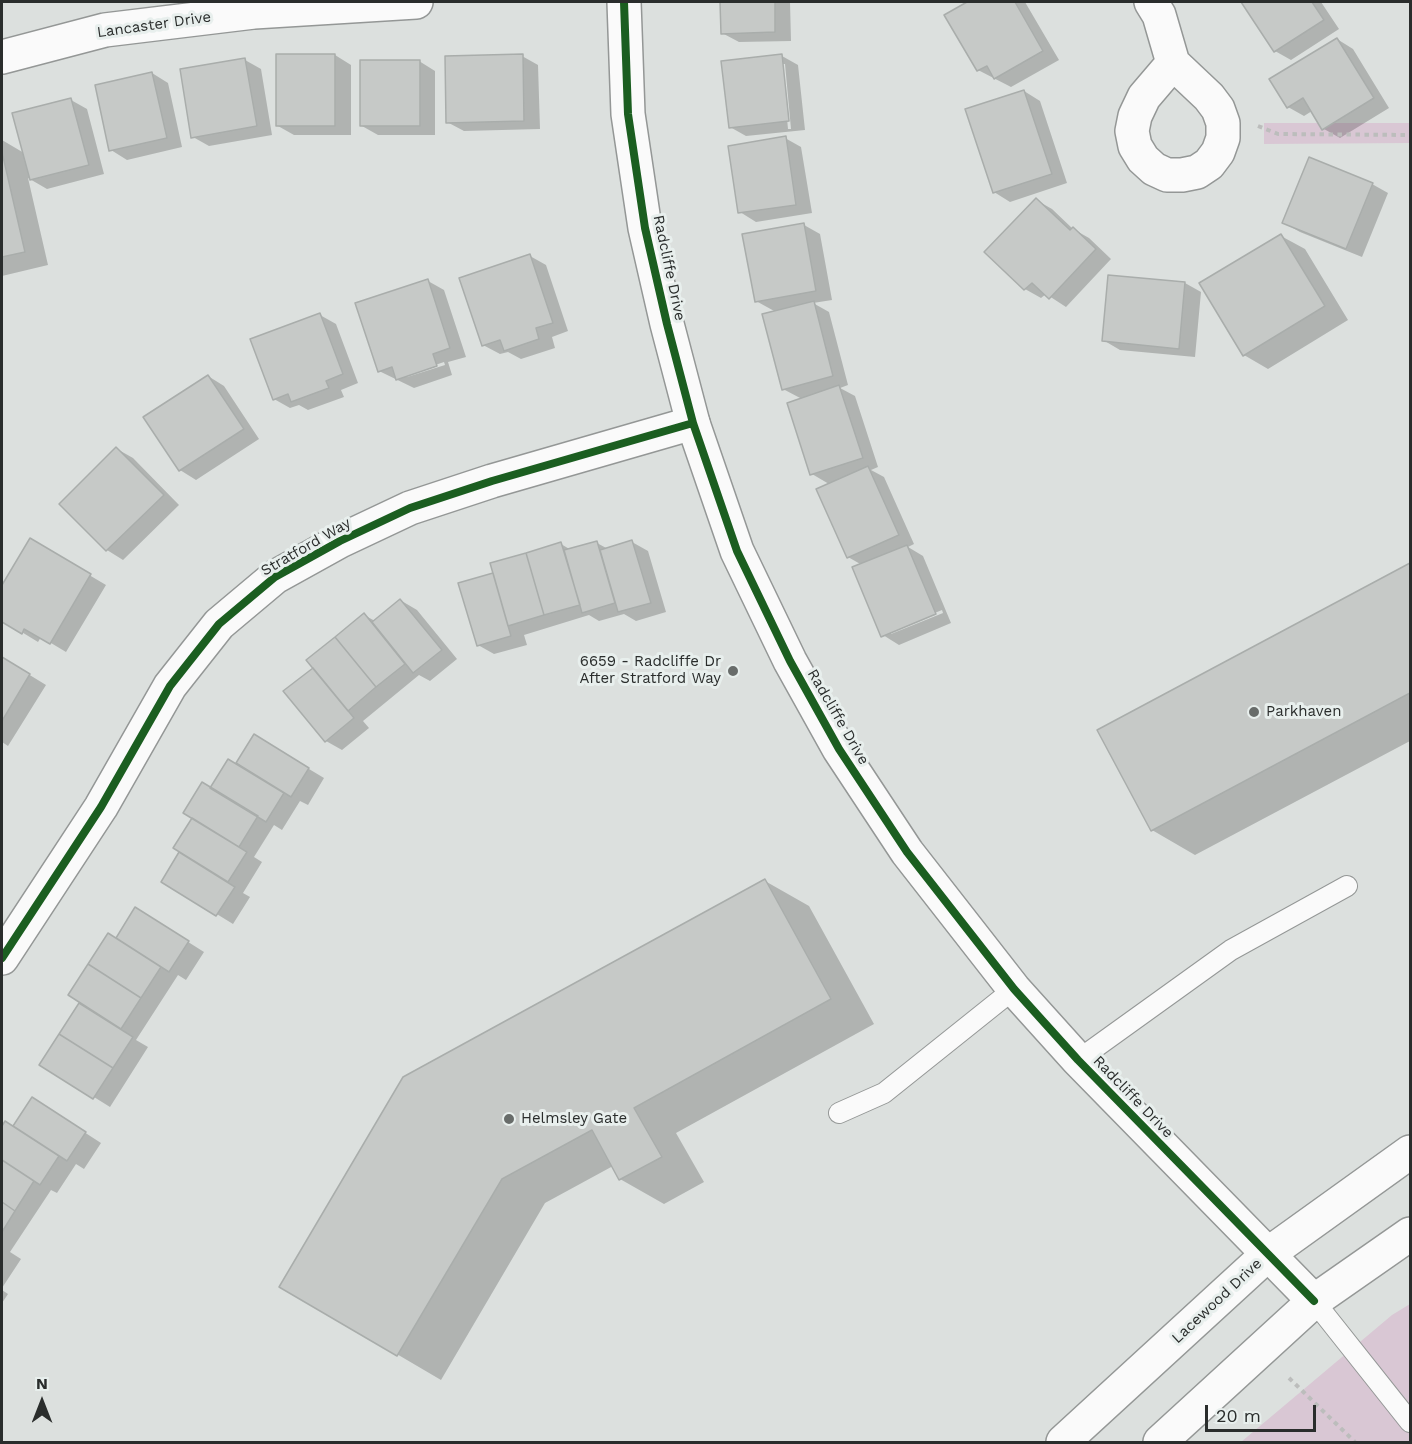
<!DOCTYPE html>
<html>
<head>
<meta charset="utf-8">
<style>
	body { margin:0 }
	#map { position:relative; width:1412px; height:1444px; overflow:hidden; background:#dce0de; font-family:"Work Sans",sans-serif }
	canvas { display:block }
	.frame { position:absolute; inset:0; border:3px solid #2a2d2c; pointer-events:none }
	.north { position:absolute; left:12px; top:1372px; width:60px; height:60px; -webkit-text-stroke:4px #e8efed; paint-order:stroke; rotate:0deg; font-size:16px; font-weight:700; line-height:24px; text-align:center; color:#2a2d2c }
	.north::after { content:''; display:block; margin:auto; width:21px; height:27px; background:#2a2d2c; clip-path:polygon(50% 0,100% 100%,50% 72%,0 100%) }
	.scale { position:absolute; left:1205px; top:1405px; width:111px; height:27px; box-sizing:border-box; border:3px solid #2a2d2c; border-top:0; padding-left:8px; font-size:18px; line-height:21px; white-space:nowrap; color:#2a2d2c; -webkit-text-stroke:4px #e8efed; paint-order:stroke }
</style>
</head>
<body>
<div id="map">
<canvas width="1412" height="1444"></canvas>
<div class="frame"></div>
<div class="north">N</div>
<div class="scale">20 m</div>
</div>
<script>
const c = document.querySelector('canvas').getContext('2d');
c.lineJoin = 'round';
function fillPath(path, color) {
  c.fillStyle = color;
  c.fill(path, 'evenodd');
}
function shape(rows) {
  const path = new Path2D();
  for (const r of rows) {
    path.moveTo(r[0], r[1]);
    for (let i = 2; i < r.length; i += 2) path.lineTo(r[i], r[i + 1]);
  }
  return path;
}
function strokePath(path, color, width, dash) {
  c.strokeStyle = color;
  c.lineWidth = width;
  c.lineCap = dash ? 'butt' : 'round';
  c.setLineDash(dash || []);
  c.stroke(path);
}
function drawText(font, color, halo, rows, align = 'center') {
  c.font = font + ' "Work Sans",sans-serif';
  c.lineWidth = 6;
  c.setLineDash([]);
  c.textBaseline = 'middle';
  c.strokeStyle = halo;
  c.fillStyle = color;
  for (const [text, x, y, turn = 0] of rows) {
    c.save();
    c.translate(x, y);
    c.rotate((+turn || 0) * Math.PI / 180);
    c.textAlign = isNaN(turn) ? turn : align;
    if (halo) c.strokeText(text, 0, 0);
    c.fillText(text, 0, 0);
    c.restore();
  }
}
fillPath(shape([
	[1264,123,1410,123,1410,143,1264,144],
	[1410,1304,1410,1442,1241,1442,1392,1315]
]), '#d9c7d4');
fillPath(shape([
	[721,2,790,2,791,41,739,42,722,33],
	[970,2,1025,2,1059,60,1011,87,978,70,946,15],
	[1243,2,1321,2,1339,29,1291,60,1275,51],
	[1337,39,1353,49,1389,108,1340,138,1324,129,1312,111,1304,116,1288,107],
	[335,55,351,65,351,135,294,135,278,126],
	[522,56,538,65,540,129,464,131,447,122],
	[782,56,798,65,805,130,746,136,730,127],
	[782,64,785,64,791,129,788,129],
	[245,60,261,69,272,135,209,146,193,137],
	[419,61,435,71,435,135,378,135,362,126],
	[152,73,168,83,182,147,127,160,111,150],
	[1024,91,1040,101,1067,183,1010,202,994,192],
	[71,100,87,109,104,174,47,189,28,178,48,265,2,276,2,140,24,153],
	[785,138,801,147,812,213,756,222,740,212],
	[1372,184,1388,193,1362,257,1300,232,1284,223],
	[1036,200,1052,209,1073,229,1089,238,1111,259,1066,307,1046,294,1041,298,1025,289,986,252],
	[804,225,820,234,832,300,813,303,829,312,848,385,840,388,855,396,878,467,871,470,884,477,914,544,908,547,923,556,951,623,899,645,883,635,862,565,848,557,829,484,812,474,802,399,783,389,776,312,756,301],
	[942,610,943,613,891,634,891,631],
	[1281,236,1305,249,1348,320,1268,369,1244,355],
	[530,256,546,265,568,331,552,337,555,348,521,359,508,352,500,354,483,345],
	[428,281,444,290,466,357,448,362,452,375,414,388,379,371],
	[444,362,445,365,407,377,400,377],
	[1185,283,1201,292,1195,357,1120,350,1103,340],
	[320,315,336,324,358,383,341,390,344,397,308,410,299,405,290,408,274,399],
	[208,376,224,386,259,439,196,480,180,470,146,417],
	[117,449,133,458,179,505,123,560,107,550,61,504],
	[30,540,106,585,66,652,41,637,38,642,2,620,2,588],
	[632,542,648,551,666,612,636,621,624,614,599,621,589,615,524,635,527,645,494,654,478,645,495,574,561,544,571,550,597,543,608,549],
	[1410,564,1410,741,1195,855,1152,830,1099,730],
	[400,600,417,610,457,659,430,681,419,675,363,721,369,728,342,750,326,741,315,668,364,615,375,621],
	[2,658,46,685,8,746,2,742],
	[254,736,324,778,308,805,300,801,282,830,274,825,254,857,262,862,243,893,250,897,233,924,163,881,181,852,211,789,236,765],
	[765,881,809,906,874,1024,676,1133,704,1182,664,1204,620,1179,613,1166,545,1203,441,1380,281,1286],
	[136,909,204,952,186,980,178,975,136,1040,148,1047,110,1107,41,1064,81,1002],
	[33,1099,101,1143,84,1169,76,1164,57,1193,51,1190,10,1252,21,1259,2,1288,2,1129,6,1123,14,1127],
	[2,1290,8,1294,2,1303]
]), '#0003');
const building = shape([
	[720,2,775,2,775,32,721,34,720,2],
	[967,2,1015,2,1043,51,994,79,987,66,977,71,944,15,967,2],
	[1241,2,1312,2,1324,20,1274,52,1241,2],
	[1337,38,1374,98,1322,130,1303,98,1287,108,1269,79,1337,38],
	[276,54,335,54,335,126,276,126,276,54],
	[523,54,524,121,446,123,445,56,523,54],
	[782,54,789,121,729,128,721,61,782,54],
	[245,58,257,126,191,138,180,69,245,58],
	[360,60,420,60,420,126,360,126,360,60],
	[152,72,167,138,109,151,95,85,152,72],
	[1024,90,1052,174,993,193,965,109,1024,90],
	[71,98,89,165,30,180,12,113,71,98],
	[786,136,796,205,738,213,728,146,786,136],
	[2,152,25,252,2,257,2,152],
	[1309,157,1373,183,1346,249,1282,223,1309,157],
	[1036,198,1070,230,1073,227,1096,249,1049,299,1032,283,1024,290,984,252,1036,198],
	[804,223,816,291,755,302,742,234,804,223],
	[1281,234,1325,306,1243,356,1199,283,1281,234],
	[530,254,553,323,536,328,539,339,504,351,500,340,482,346,459,278,530,254],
	[1108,275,1185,282,1179,349,1102,341,1108,275],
	[428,279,450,348,433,354,437,366,396,380,392,367,378,372,355,303,428,279],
	[814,301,833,376,782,390,762,314,814,301],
	[320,313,343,374,326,381,329,388,291,402,288,394,273,400,250,339,320,313],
	[208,375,244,429,179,471,143,417,208,375],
	[839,385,863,458,810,475,787,403,839,385],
	[116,447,164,495,106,551,59,504,116,447],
	[868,466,899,535,847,558,816,489,868,466],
	[30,538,91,574,50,644,24,629,22,634,2,622,2,585,30,538],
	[632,540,651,603,618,612,600,550,632,540],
	[597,541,615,603,582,613,564,550,597,541],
	[561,542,580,605,544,615,526,553,561,542],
	[907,545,936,614,881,637,852,567,907,545],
	[526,553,544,615,508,626,490,563,526,553],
	[1410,563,1410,693,1151,831,1097,730,1410,563],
	[493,573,511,636,477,646,458,583,493,573],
	[400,599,442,650,413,673,372,622,400,599],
	[364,613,405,664,376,687,335,637,364,613],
	[335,637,376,687,348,711,306,660,335,637],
	[2,657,30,674,2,721,2,657],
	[313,668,354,718,325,742,283,691,313,668],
	[254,734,309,768,291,797,236,763,254,734],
	[228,759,284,793,266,822,210,788,228,759],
	[202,782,258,816,239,847,183,813,202,782],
	[192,818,247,852,228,882,173,848,192,818],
	[179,852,235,887,216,916,161,882,179,852],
	[765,879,831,999,634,1108,662,1157,619,1180,592,1130,502,1179,397,1356,279,1287,403,1077,765,879],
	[135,907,189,941,169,972,116,938,135,907],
	[108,933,161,967,141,998,88,964,108,933],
	[88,964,141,998,121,1029,68,995,88,964],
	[79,1003,133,1037,113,1068,59,1034,79,1003],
	[59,1034,113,1068,93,1099,39,1065,59,1034],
	[32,1097,86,1132,67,1161,13,1126,32,1097],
	[5,1121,59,1156,40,1185,2,1160,2,1126,5,1121],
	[2,1160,34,1181,15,1211,2,1202,2,1160],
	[2,1202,15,1211,2,1232,2,1202]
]);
fillPath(building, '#c6c9c7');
strokePath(building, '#a9adab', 1.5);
const service = shape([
	[1078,1060,1231,950,1347,886],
	[839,1113,884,1093,1014,989],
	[1314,1301,1410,1422]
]);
const minor = shape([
	[1151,2,1159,15,1173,63],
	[2,57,105,30,254,12,416,2],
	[1173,63,1209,97,1218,109,1223,123,1223,138,1218,152,1209,164,1197,172,1182,175,1167,175,1154,169,1143,159,1135,146,1132,131,1135,116,1144,97,1173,63],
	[2,958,101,807,170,686,219,624,275,577,340,541,410,508,492,481,693,423]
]);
const tertiary = shape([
	[624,2,628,114,645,228,667,324,693,423,737,551,790,661,839,749,907,852,1014,989,1078,1060,1314,1301]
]);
const secondary = shape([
	[1063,1442,1268,1254,1410,1152],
	[1160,1442,1314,1301,1410,1234]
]);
strokePath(service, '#949796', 22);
strokePath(minor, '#949796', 36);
strokePath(tertiary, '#949796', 36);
strokePath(secondary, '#949796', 36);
strokePath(shape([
	[1258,126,1278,134,1410,135],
	[1289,1378,1355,1442]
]), '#bcbdbc', 4, [4.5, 4.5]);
strokePath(service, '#fafafa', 20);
strokePath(minor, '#fafafa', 33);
strokePath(tertiary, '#fafafa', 33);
strokePath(secondary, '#fafafa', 33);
strokePath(shape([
	[624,2,628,114,645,228,667,324,693,423,737,551,790,661,839,749,907,852,1014,989,1078,1060,1314,1301],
	[2,958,101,807,170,686,219,624,275,577,340,541,410,508,492,481,693,423]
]), '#1b5e20', 8);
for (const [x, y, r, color] of [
	[733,671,6,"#686c6a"],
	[1254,712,6,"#686c6a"],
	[509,1119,6,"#686c6a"]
]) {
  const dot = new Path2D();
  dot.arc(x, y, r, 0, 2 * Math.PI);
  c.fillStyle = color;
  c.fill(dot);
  strokePath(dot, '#e8efed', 2);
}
drawText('15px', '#2a2d2c', '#e8efed', [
	["Lancaster Drive",154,25,-8],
	["Radcliffe Drive",669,268,78],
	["Stratford Way",306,547,-30],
	["Radcliffe Drive",838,717,60],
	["Radcliffe Drive",1133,1097,46],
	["Lacewood Drive",1217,1301,-43]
]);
drawText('15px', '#2a2d2c', '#e8efed', [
	["6659 - Radcliffe Dr",721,662,"right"],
	["After Stratford Way",721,679,"right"],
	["Parkhaven",1266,712],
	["Helmsley Gate",521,1119]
], 'left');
</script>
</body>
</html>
